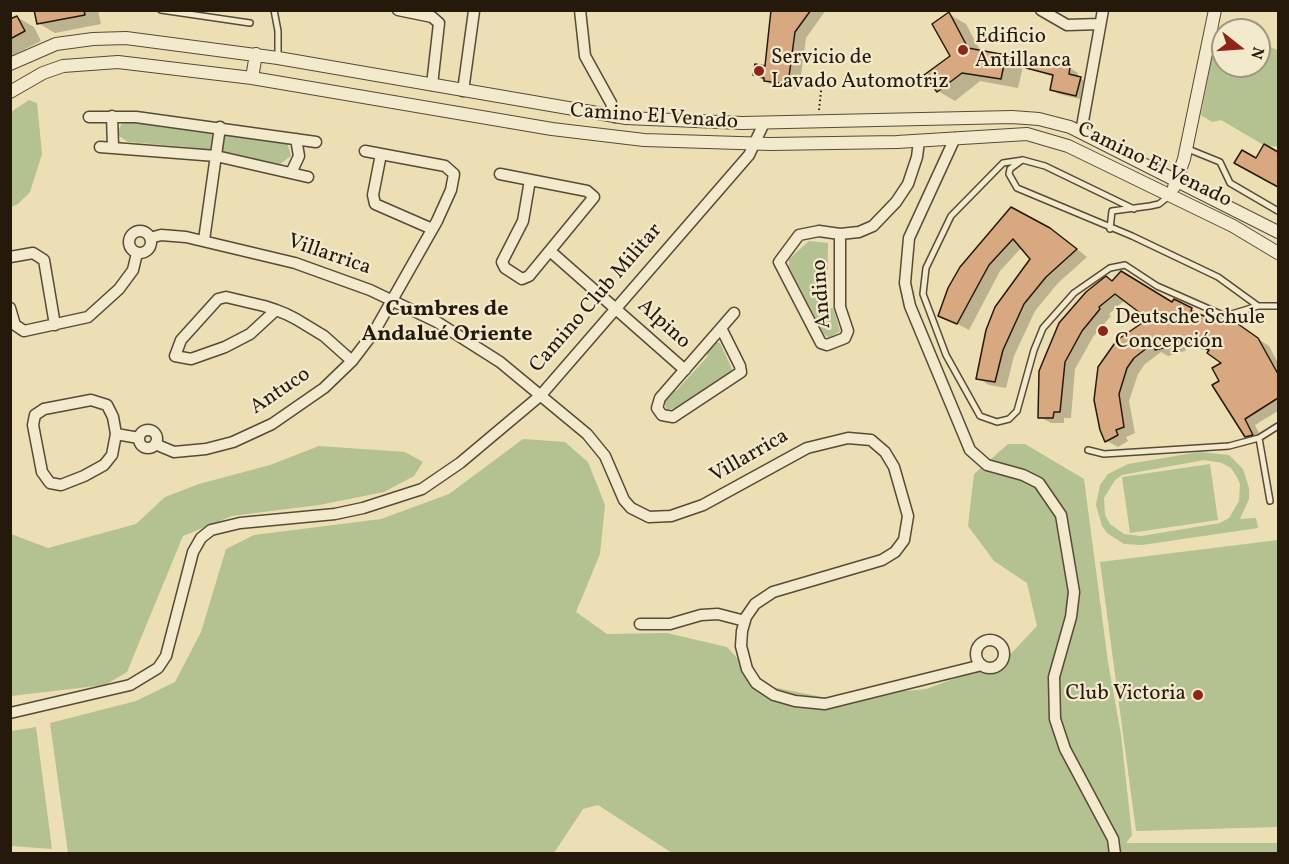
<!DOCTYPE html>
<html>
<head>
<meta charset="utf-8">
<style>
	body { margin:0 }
	#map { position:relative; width:1289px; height:864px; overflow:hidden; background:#ecdfb4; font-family:Vollkorn,serif }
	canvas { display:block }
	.frame { position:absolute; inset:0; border:12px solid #25190c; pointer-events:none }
	.north { position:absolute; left:1211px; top:18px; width:60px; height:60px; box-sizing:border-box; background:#f3eace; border:2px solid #a19680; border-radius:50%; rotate:107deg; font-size:16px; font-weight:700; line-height:24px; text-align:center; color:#25190c }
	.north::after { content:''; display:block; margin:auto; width:21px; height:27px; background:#8f2418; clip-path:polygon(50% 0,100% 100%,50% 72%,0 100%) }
</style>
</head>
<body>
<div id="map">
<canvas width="1289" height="864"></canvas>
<div class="frame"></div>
<div class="north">N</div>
</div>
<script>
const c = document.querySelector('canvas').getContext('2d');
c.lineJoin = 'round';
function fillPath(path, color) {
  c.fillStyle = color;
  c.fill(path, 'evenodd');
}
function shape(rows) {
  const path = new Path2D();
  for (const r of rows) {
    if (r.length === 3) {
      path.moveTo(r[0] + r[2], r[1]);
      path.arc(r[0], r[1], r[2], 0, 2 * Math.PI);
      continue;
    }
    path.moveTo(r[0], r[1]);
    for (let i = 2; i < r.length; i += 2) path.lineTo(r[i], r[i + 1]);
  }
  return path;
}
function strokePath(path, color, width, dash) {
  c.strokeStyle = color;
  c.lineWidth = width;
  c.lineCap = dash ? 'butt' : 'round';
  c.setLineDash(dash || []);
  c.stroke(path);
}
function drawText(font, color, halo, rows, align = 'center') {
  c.font = font + ' Vollkorn,serif';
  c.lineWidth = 4.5;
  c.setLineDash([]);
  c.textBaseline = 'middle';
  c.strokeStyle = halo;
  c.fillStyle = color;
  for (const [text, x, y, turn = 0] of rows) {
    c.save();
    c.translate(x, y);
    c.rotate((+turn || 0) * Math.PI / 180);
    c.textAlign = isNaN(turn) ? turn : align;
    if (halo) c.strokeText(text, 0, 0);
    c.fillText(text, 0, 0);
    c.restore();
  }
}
fillPath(shape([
	[1223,43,1223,66,1259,66,1259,43,1278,50,1278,146,1267,147,1221,120,1212,122,1201,115,1214,46],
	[29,100,37,103,42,154,30,192,18,204,11,207,11,112],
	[128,122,283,141,287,142,291,156,280,164,188,147,128,142,119,136,118,131,122,123],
	[809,241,828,243,827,309,833,308,840,331,829,338,824,334,789,267,789,259],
	[716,342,720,343,732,369,731,373,676,408,667,410,664,401,672,390,676,391,708,356,705,352],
	[523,439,565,442,588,462,605,505,600,554,576,612,607,634,667,633,727,647,762,685,827,698,926,689,1005,660,1037,626,1027,583,994,561,968,526,974,474,1008,444,1025,444,1084,479,1108,662,1121,735,1132,835,1126,843,1278,843,1278,853,672,853,598,805,583,809,554,853,68,853,50,723,136,701,175,682,201,632,226,549,254,535,381,519,449,494],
	[319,446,405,452,423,462,414,476,384,492,319,505,232,516,183,536,127,672,105,685,11,696,11,534,48,548,136,524,165,497,199,484,270,465],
	[1199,452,1229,455,1243,469,1249,488,1249,499,1240,519,1256,518,1258,528,1142,545,1124,544,1107,533,1102,526,1096,505,1100,485,1108,474,1128,464],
	[1204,460,1222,463,1231,468,1237,477,1240,484,1239,501,1229,518,1220,523,1141,536,1124,534,1110,524,1105,515,1104,498,1115,480,1122,475],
	[1210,464,1218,520,1130,533,1122,477],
	[1278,540,1278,827,1136,831,1100,562],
	[36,727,52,849,11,846,11,731]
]), '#b3c290');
fillPath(shape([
	[35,10,98,10,101,24,55,33,38,23],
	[773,10,826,10,806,38,799,89,776,87,754,75,766,68],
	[949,14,966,24,981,52,1006,57,1023,67,1018,88,980,81,955,101,938,91,952,57],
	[17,17,34,27,41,41,10,57,10,21],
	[1028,68,1070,68,1078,73,1077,77,1089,83,1084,100,1059,94,1051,89,1054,77],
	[1012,209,1062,237,1087,257,1058,283,1035,311,1014,356,1006,388,989,385,978,378,1032,259,1022,247,1000,271,969,330,940,315,949,288,978,246],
	[1113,282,1191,309,1225,325,1242,328,1269,346,1278,363,1278,411,1255,425,1263,441,1257,442,1246,436,1221,382,1224,363,1210,351,1186,346,1185,351,1168,356,1161,352,1145,364,1138,374,1129,401,1135,433,1126,437,1128,441,1118,447,1107,441,1096,400,1150,319,1125,300,1109,314,1111,316,1093,337,1075,369,1071,418,1064,418,1064,423,1051,423,1040,417,1041,372]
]), '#0003');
const building = shape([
	[34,10,84,10,85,15,37,24,34,10],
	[771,10,811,10,795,32,788,84,764,81,764,78,753,75,755,64,765,66,771,10],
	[949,12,968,48,1006,55,1001,79,962,73,937,92,924,75,950,56,932,24,949,12],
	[17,16,25,31,10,39,10,19,17,16],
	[1029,57,1070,67,1069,74,1081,77,1076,96,1050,90,1053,75,1026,68,1029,57],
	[1264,144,1278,152,1278,187,1234,163,1242,150,1256,158,1264,144],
	[1011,207,1050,228,1077,249,1046,277,1024,304,1003,350,995,382,976,379,986,330,995,307,1030,259,1013,239,989,265,957,324,938,316,948,288,960,267,1011,207],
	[1121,271,1172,302,1174,299,1192,308,1191,311,1225,324,1231,319,1258,338,1278,374,1278,398,1245,419,1253,435,1245,437,1212,385,1219,381,1212,368,1221,363,1207,353,1209,350,1196,344,1175,341,1175,345,1155,350,1152,344,1134,358,1127,368,1119,394,1124,427,1116,430,1118,435,1105,442,1100,430,1094,400,1098,367,1117,340,1148,319,1115,294,1099,307,1100,309,1082,331,1065,362,1060,412,1054,412,1053,418,1038,418,1039,371,1059,323,1086,292,1106,276,1112,281,1121,271]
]);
fillPath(building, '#d8a980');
strokePath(building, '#25190c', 1.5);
const service = shape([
	[161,10,250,23],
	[274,10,278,31,278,58],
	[1188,149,1220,162,1230,183,1278,211],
	[1022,160,1010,169,1009,174,1017,188,1132,236,1218,277,1258,306,1278,306],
	[1134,209,1045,166,1023,160,1003,163,951,216,926,268,923,294,946,355,980,416,997,422,1009,419,1017,411,1034,350,1043,328,1074,293,1110,268,1125,265,1157,286,1225,316,1258,306],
	[1110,229,1112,211,1150,206,1159,204,1169,196],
	[1259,438,1270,501],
	[1088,450,1104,454,1229,446,1259,438,1278,426]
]);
const minor = shape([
	[398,10,432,17,439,23,432,85],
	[580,10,585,56,611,103,615,117],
	[1041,10,1067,25,1100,24],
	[463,91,474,11],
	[112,116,113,147],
	[89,117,136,117,316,142],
	[1081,132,1103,10],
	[955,138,909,238,905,283,910,306,970,450,987,465,1023,475,1039,483,1061,515,1074,592,1071,617,1054,677,1055,719,1065,749,1113,839,1115,854],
	[100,147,216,156,308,177],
	[381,154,373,195,375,204,430,228],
	[291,173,299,156,296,139],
	[500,174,587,191,594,197,529,276,522,279,505,268,502,262,523,221,530,180],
	[819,231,840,234,840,307,848,331,845,338,827,345,821,343,779,262,799,235,819,231],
	[140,242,11],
	[840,234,859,232,873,226,896,202,908,184,917,157,919,141],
	[150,238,161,235,186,237,295,263,370,290,437,322,500,362,587,434,605,456,624,500,631,508,649,517,671,516,703,505,807,448,848,438,871,440,885,452,894,467,908,516,904,540,895,552,882,560,773,592,755,604,746,617,742,631,741,646,747,669,756,683,774,695,795,701,825,704,982,665],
	[204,240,220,127],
	[550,251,685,370],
	[10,257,33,253,44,260,55,325],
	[10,308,15,325,24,331,88,317,119,289,133,270,137,253],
	[276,310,250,334,225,347,191,359,175,356,181,340,218,299,226,297,264,306,276,310,286,314,296,319,324,336,352,361],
	[721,328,740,366,741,372,673,417,662,415,657,408,660,398,721,328,734,313],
	[91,400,107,405,113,417,116,434,112,455,104,465,84,476,61,485,50,483,42,472,33,425,35,415,44,409,91,400],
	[148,439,9],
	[116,434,139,438],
	[155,444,174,452,206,449,233,442,272,424,324,388,352,361,374,332,437,221,451,190,454,174,445,166,365,151],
	[640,624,670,624,701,615,718,614,745,621],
	[990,654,14],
	[10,713,130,685,158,668,166,656,193,552,201,538,211,530,240,523,335,514,363,508,422,489,460,463,541,395,749,155,764,123]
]);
const tertiary = shape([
	[10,64,56,44,93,39,126,38,278,58,626,118,742,123,1012,117,1039,119,1070,127,1278,232],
	[252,78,256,54],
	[10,92,43,73,63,66,118,62,252,78,552,129,644,140,770,144,897,142,1027,134,1068,146,1233,226,1278,253],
	[1174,187,1184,159,1215,10]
]);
strokePath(service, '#574a36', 8);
strokePath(minor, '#574a36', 13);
strokePath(tertiary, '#574a36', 14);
strokePath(shape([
	[815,82,822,84],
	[819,110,823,73]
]), '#25190c', 2, [1.5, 3]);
strokePath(service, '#f3eace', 5);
strokePath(minor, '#f3eace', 10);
strokePath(tertiary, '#f3eace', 12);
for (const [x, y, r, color] of [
	[963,50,6,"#8f2418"],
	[759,71,6,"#8f2418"],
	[1103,331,6,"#8f2418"],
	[1198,695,6,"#8f2418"]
]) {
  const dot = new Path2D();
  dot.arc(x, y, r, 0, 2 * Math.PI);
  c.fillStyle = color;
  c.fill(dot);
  strokePath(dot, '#f3eace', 2);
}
drawText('21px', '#25190c', '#f3eace', [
	["Edificio",975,38],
	["Antillanca",975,62],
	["Servicio de",771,59],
	["Lavado Automotriz",771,83],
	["Deutsche Schule",1115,319],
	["Concepción",1115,343],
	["Club Victoria",1186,695,"right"]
], 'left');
drawText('21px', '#25190c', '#f3eace', [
	["Camino El Venado",654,118,4],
	["Camino El Venado",1154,166,26],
	["Villarrica",329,256,19],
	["Andino",823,294,-94],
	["Camino Club Militar",597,299,-49],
	["Alpino",663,325,42],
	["Antuco",281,392,-34],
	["Villarrica",750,457,-30]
]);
drawText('bold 22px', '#25190c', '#f3eace', [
	["Cumbres de",447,311],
	["Andalué Oriente",447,336]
]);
</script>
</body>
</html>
